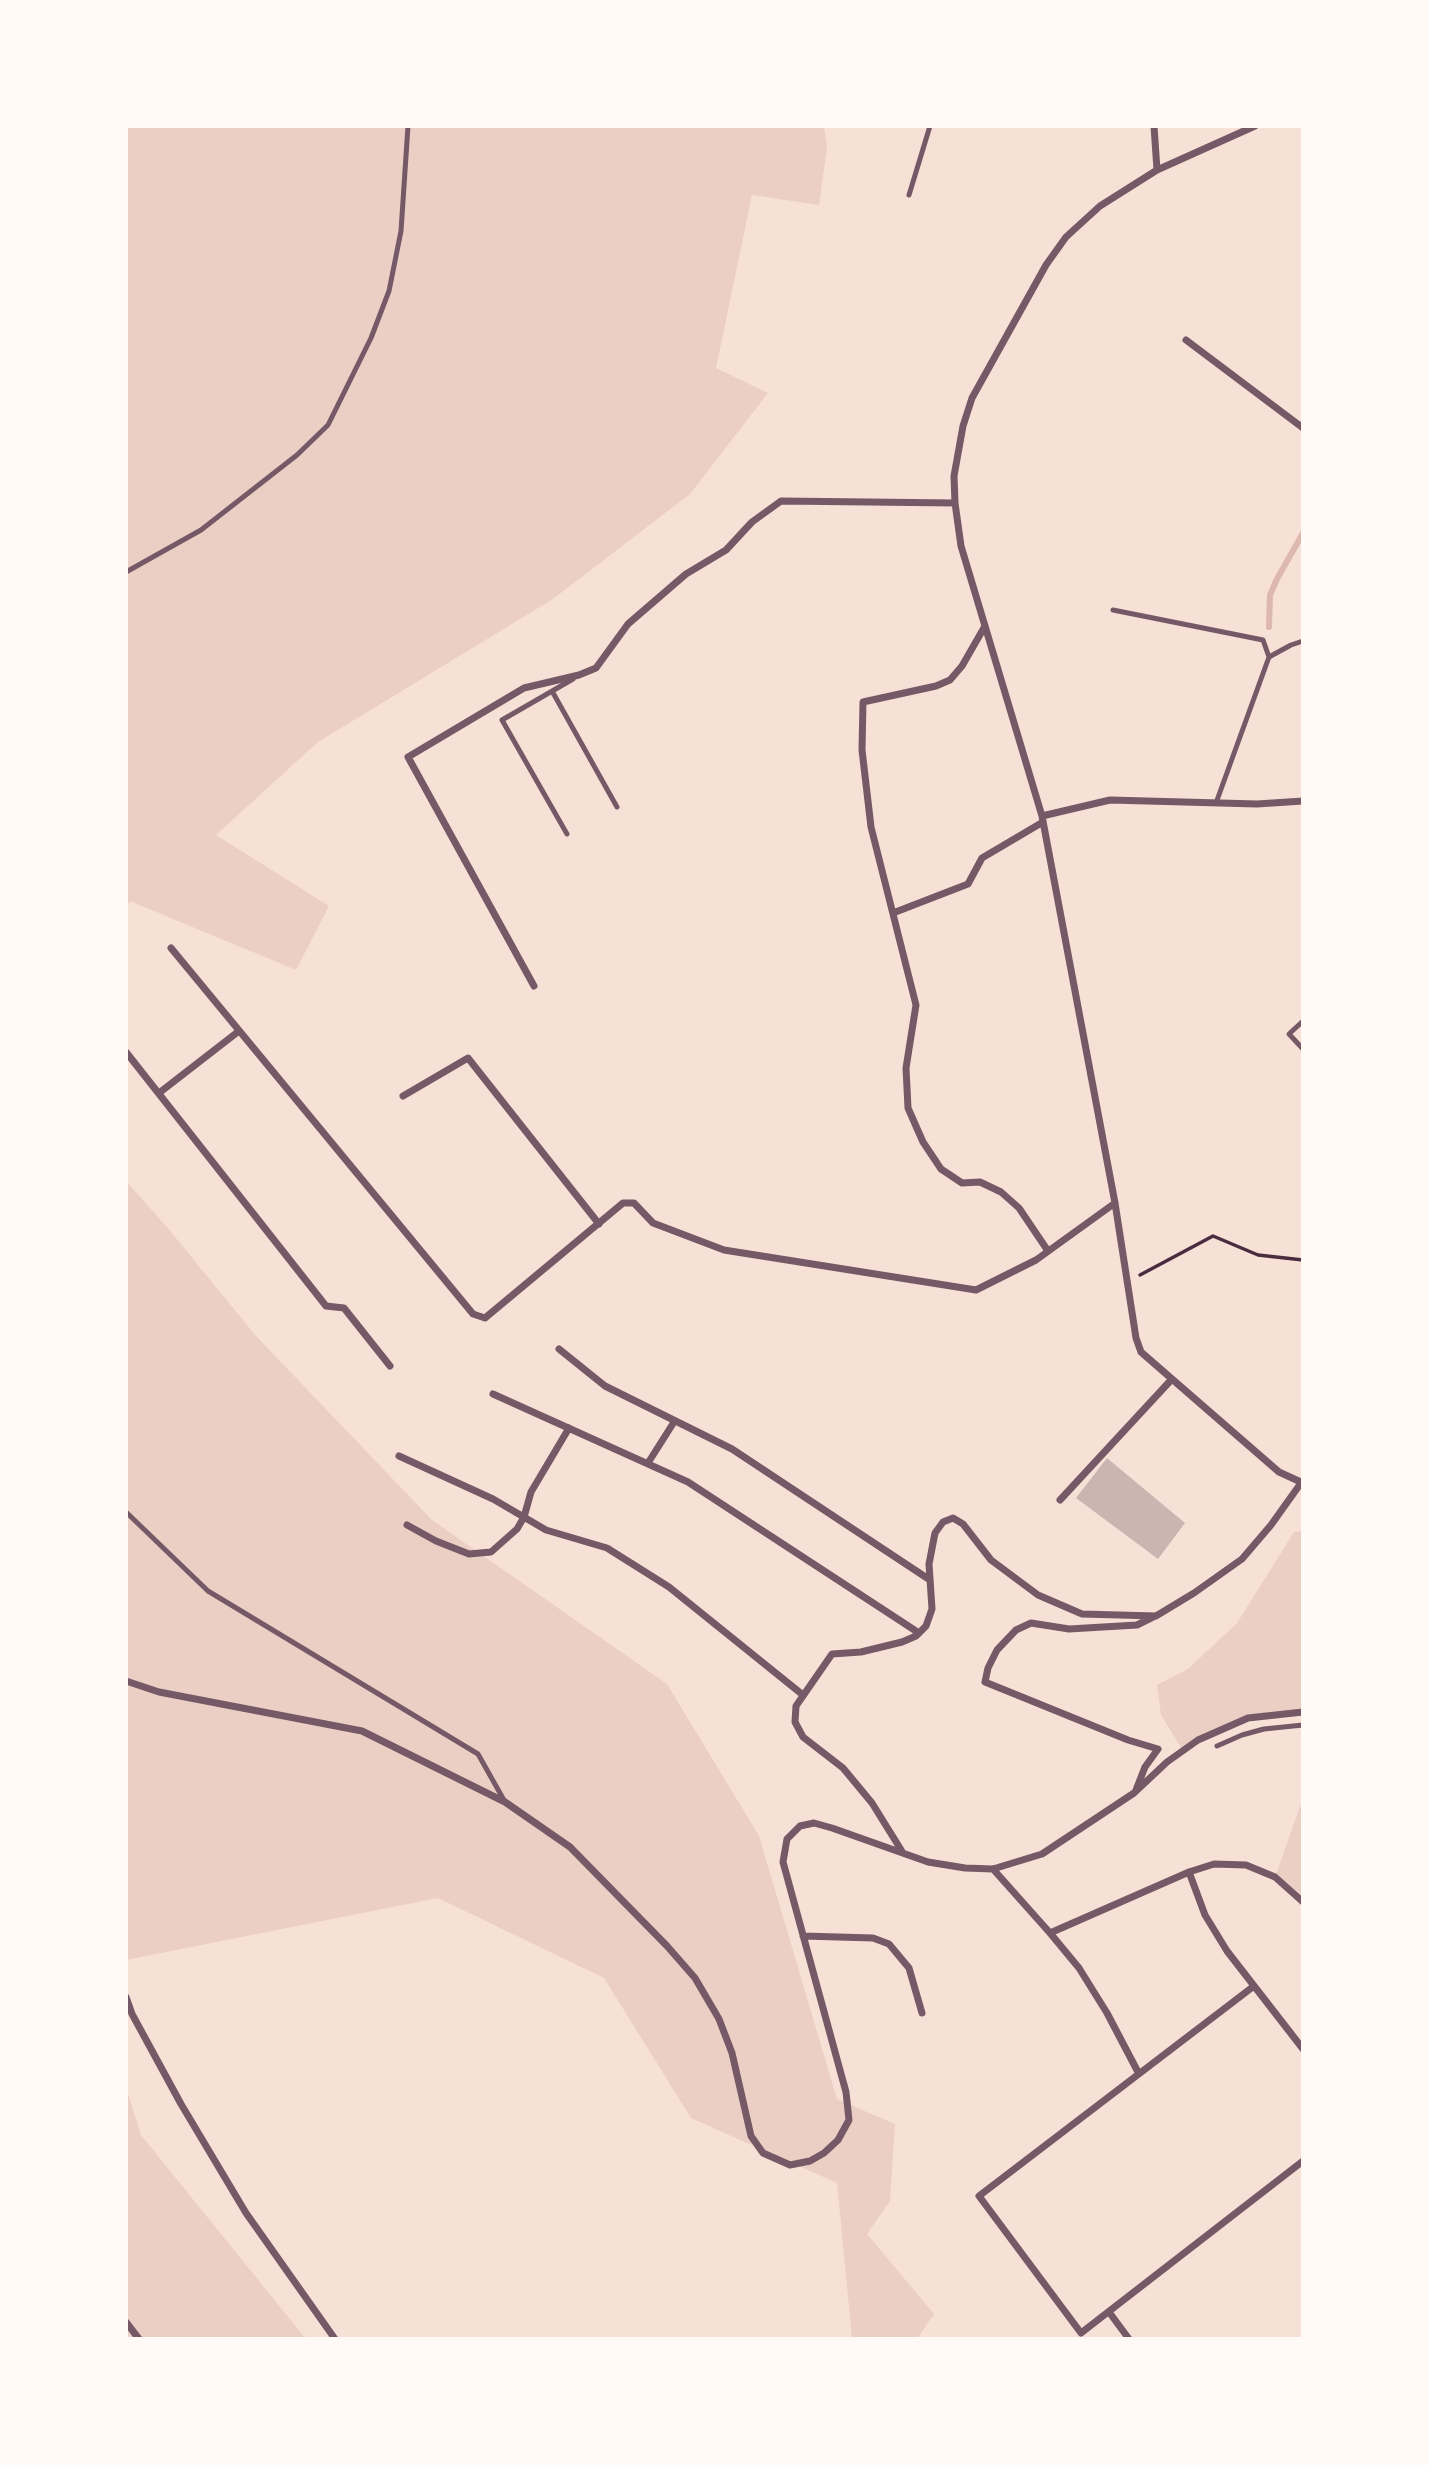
<!DOCTYPE html>
<html>
<head>
<meta charset="utf-8">
<style>
	body { margin:0 }
	#map { position:relative; width:1429px; height:2465px; overflow:hidden; background:#f7e1d7; font-family:Raleway,sans-serif }
	canvas { display:block }
	.frame { position:absolute; inset:0; border:128px solid #fffaf5; pointer-events:none }
</style>
</head>
<body>
<div id="map">
<canvas width="1429" height="2465"></canvas>
<div class="frame"></div>
</div>
<script>
const c = document.querySelector('canvas').getContext('2d');
c.lineJoin = 'round';
function fillPath(path, color) {
  c.fillStyle = color;
  c.fill(path, 'evenodd');
}
function shape(rows) {
  const path = new Path2D();
  for (const r of rows) {
    path.moveTo(r[0], r[1]);
    for (let i = 2; i < r.length; i += 2) path.lineTo(r[i], r[i + 1]);
  }
  return path;
}
function strokePath(path, color, width, dash) {
  c.strokeStyle = color;
  c.lineWidth = width;
  c.lineCap = dash ? 'butt' : 'round';
  c.setLineDash(dash || []);
  c.stroke(path);
}
fillPath(shape([
	[126,126,824,126,827,147,819,205,752,195,716,368,768,393,690,494,553,599,318,742,216,835,329,906,296,970,130,901,126,909],
	[126,1181,167,1227,256,1336,432,1520,667,1684,759,1836,837,2099,895,2124,890,2201,867,2234,934,2314,917,2339,852,2339,837,2183,691,2118,604,1978,438,1898,126,1960],
	[1303,1531,1303,1712,1248,1718,1183,1751,1161,1715,1157,1685,1188,1669,1237,1623,1294,1532],
	[1303,1798,1303,1902,1275,1877],
	[126,2087,141,2135,306,2339,126,2339]
]), '#ebcfc5');
strokePath(shape([
	[1269,627,1270,595,1277,579,1303,533]
]), '#dcb8b0', 6);
fillPath(shape([
	[1107,1458,1185,1523,1158,1559,1076,1498]
]), '#ccb4b1');
strokePath(shape([
	[1140,1275,1213,1236,1258,1255,1303,1260]
]), '#4a2c40', 3.5);
strokePath(shape([
	[909,195,930,126],
	[126,572,201,530,297,455,328,425,371,338,389,291,401,231,408,126],
	[1113,610,1263,640,1269,657,1216,803],
	[1269,657,1291,645,1303,641],
	[552,691,617,807],
	[567,834,502,720,573,679],
	[1303,1021,1289,1034,1303,1049],
	[126,1512,208,1591,478,1754,505,1802],
	[1217,1746,1242,1735,1264,1729,1303,1725]
]), '#755966', 5);
strokePath(shape([
	[1154,126,1157,170],
	[1255,126,1157,170,1100,206,1066,237,1046,265,972,398,963,426,954,476,955,503,961,546,1042,816,1115,1203,1136,1338,1141,1352,1172,1379,1279,1472,1303,1483],
	[1186,340,1303,428],
	[985,626,962,666,950,680,936,686,863,702,862,750,871,827,916,1005,906,1068,908,1108,923,1142,941,1169,962,1183,980,1182,1001,1192,1019,1208,1048,1251],
	[1042,816,1110,800,1257,804,1303,801],
	[893,913,968,884,982,858,1043,822],
	[171,948,473,1314,485,1318,623,1203,634,1203,653,1223,724,1250,976,1290,1036,1260,1115,1203],
	[534,986,408,757,524,688,579,675,596,668,628,624,686,574,726,550,752,522,781,501,955,503],
	[126,1052,326,1306,344,1308,390,1366],
	[159,1093,239,1031],
	[403,1096,468,1058,599,1224],
	[559,1349,605,1386,732,1449,930,1580],
	[493,1394,688,1482,919,1633],
	[399,1456,493,1499,546,1530,607,1548,669,1587,803,1695],
	[648,1463,674,1422],
	[1060,1500,1172,1379],
	[407,1525,436,1541,469,1554,491,1552,517,1529,524,1517,531,1492,569,1428],
	[126,1681,159,1692,362,1731,505,1802,570,1847,667,1946,695,1978,719,2019,732,2053,751,2136,763,2153,790,2165,810,2161,824,2153,838,2140,849,2120,846,2092,783,1862,787,1839,800,1826,814,1823,832,1828,928,1862,965,1868,993,1869,1042,1854,1134,1793,1167,1762,1198,1740,1248,1718,1303,1712],
	[1136,1790,1145,1767,1158,1749,1128,1740,985,1682,988,1668,997,1650,1016,1630,1031,1623,1069,1629,1137,1625,1155,1616],
	[903,1853,872,1803,843,1768,803,1737,795,1722,796,1706,832,1654,861,1652,902,1642,916,1636,926,1626,932,1609,929,1564,935,1533,943,1522,953,1518,963,1524,991,1560,1038,1595,1082,1614,1156,1616,1194,1593,1242,1559,1271,1525,1301,1483],
	[993,1869,1050,1933,1189,1872,1205,1915,1227,1951,1303,2049],
	[1189,1872,1214,1864,1246,1865,1275,1877,1303,1902],
	[1050,1933,1079,1968,1107,2013,1139,2074],
	[803,1936,873,1938,889,1944,909,1968,922,2013],
	[1254,1986,979,2196,1081,2333,1303,2161],
	[126,1997,132,2014,181,2104,246,2213,335,2339],
	[1109,2312,1129,2339],
	[126,2322,139,2339]
]), '#755966', 7);
</script>
</body>
</html>
